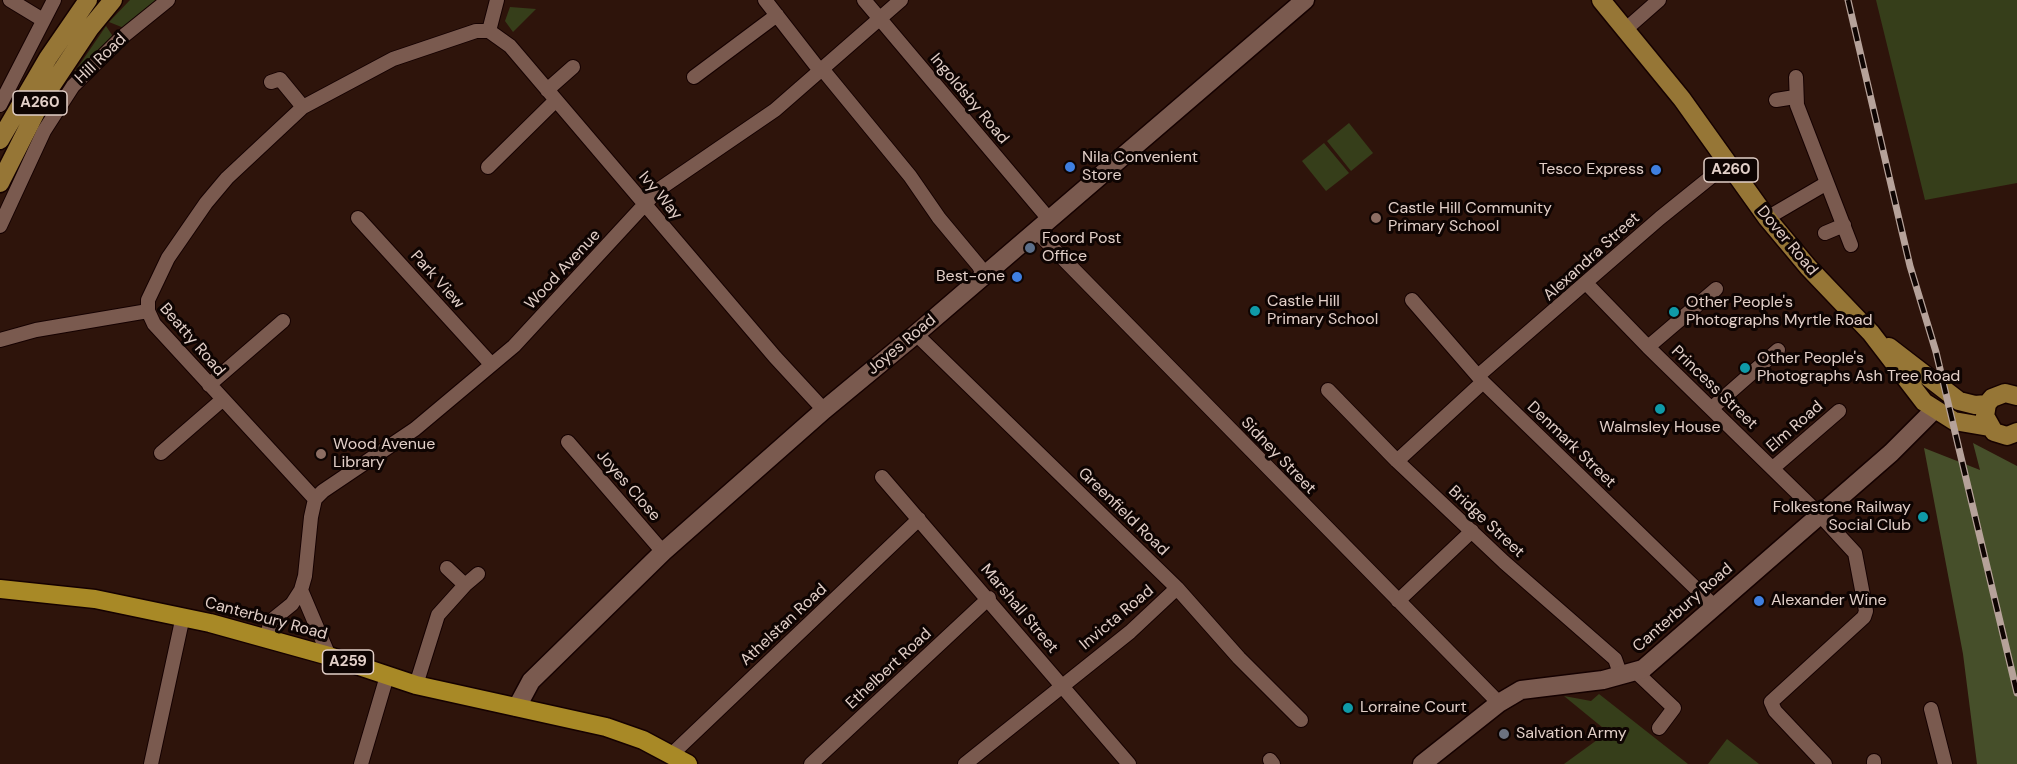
<!DOCTYPE html>
<html>
<head>
<meta charset="utf-8">
<style>
	body { margin:0 }
	canvas { display:block; background:#2e140b }
</style>
</head>
<body>
<canvas width="2017" height="764"></canvas>
<script>
const c = document.querySelector('canvas').getContext('2d');
c.lineJoin = 'round';
function fillPath(path, color) {
  c.fillStyle = color;
  c.fill(path, 'evenodd');
}
function shape(rows) {
  const path = new Path2D();
  for (const r of rows) {
    path.moveTo(r[0], r[1]);
    for (let i = 2; i < r.length; i += 2) path.lineTo(r[i], r[i + 1]);
  }
  return path;
}
function strokePath(path, color, width, dash) {
  c.strokeStyle = color;
  c.lineWidth = width;
  c.lineCap = dash ? 'butt' : 'round';
  c.setLineDash(dash || []);
  c.stroke(path);
}
function drawText(font, color, halo, rows, align = 'center') {
  c.font = font + ' "DM Sans",sans-serif';
  c.lineWidth = 6;
  c.setLineDash([]);
  c.textBaseline = 'middle';
  c.strokeStyle = halo;
  c.fillStyle = color;
  for (const [text, x, y, turn = 0] of rows) {
    c.save();
    c.translate(x, y);
    c.rotate((+turn || 0) * Math.PI / 180);
    c.textAlign = isNaN(turn) ? turn : align;
    if (halo) c.strokeText(text, 0, 0);
    c.fillText(text, 0, 0);
    c.restore();
  }
}
fillPath(shape([
	[130,0,161,0,124,28,109,22],
	[1876,0,2017,0,2017,183,1925,200],
	[510,7,536,9,513,32,505,21],
	[106,26,112,35,111,42,67,83],
	[1349,123,1373,153,1351,171,1327,141],
	[1324,143,1349,173,1326,191,1302,161],
	[1599,694,1688,764,1564,764,1608,732,1564,696,1591,701],
	[1727,739,1759,764,1708,764]
]), '#363e1a');
fillPath(shape([
	[1973,443,2017,466,2017,764,1977,764,1963,654,1924,448,1980,470]
]), '#464f2a');
const street = shape([
	[10,0,43,20],
	[765,0,821,72],
	[864,0,1048,218],
	[1626,29,1659,0],
	[489,31,497,0],
	[823,70,910,176,939,218,979,266,984,276],
	[694,77,777,15],
	[1796,77,1797,105,1851,245],
	[271,82,280,79,303,107],
	[547,90,573,67],
	[1776,100,1795,97],
	[0,105,54,0],
	[488,167,556,100],
	[358,218,491,364],
	[1767,218,1827,183],
	[0,226,44,131,73,86,121,38,168,0],
	[1035,230,1499,703],
	[1825,233,1844,225],
	[1586,283,1648,347,1820,515,1855,553,1866,611,1864,617,1771,702,1775,711,1825,764],
	[1412,300,1483,382,1714,606],
	[916,334,1177,588,1239,658,1301,720],
	[0,340,36,330,148,311],
	[1648,347,1716,289],
	[1479,375,1660,218,1727,164],
	[209,385,283,321],
	[1328,390,1397,461,1504,562,1615,659,1621,676],
	[1712,408,1778,350],
	[568,442,663,552],
	[161,453,222,400],
	[1397,461,1483,382],
	[1773,468,1839,411],
	[882,477,1129,764],
	[315,499,154,324,148,311,148,300,168,258,206,203,227,178,303,107,393,59,476,31,489,31,510,46,775,357,824,410],
	[447,568,465,585,478,574],
	[301,590,329,656],
	[1398,601,1472,531],
	[266,638,271,621,292,604,301,590,305,576,311,517,315,499,323,491,415,429,514,346,658,190,775,110,901,0],
	[1636,672,1674,708,1659,728],
	[416,685,438,615,465,585],
	[1931,709,1945,764],
	[671,755,919,519],
	[1270,760,1273,764],
	[151,764,183,616],
	[361,764,387,676],
	[811,764,989,598],
	[965,764,1130,632,1177,588],
	[1874,764,1874,761]
]);
const secondary = shape([
	[517,707,531,681,663,552,824,410,916,334,1305,0],
	[1422,764,1499,703,1521,690,1603,680,1643,669,1891,453,1934,410]
]);
const primary = shape([
	[1601,0,1682,99,1767,218,1808,267,1871,333,1924,402,1954,421,1989,427],
	[0,140,48,58,88,0],
	[0,183,42,100,90,28,113,0],
	[1889,347,1959,401,1975,405,1987,404],
	[2017,396,2005,393,1992,398,1987,404,1985,416,1994,432,2007,436,2017,432]
]);
const highway = shape([
	[0,589,95,599,210,623,329,656,416,685,606,727,643,740,688,764]
]);
strokePath(street, '#150100', 16);
strokePath(secondary, '#150100', 21);
strokePath(primary, '#150100', 21);
strokePath(highway, '#150100', 21);
strokePath(street, '#7a5a4f', 14);
strokePath(secondary, '#7a5a4f', 18);
strokePath(primary, '#967636', 18);
strokePath(highway, '#a88926', 18);
const rail = shape([
	[1848,0,1892,189,1910,266,1936,352,2017,693]
]);
strokePath(rail, '#b6a29a', 7);
strokePath(rail, '#0e0402', 4.5, [14]);
for (const [x, y, r, color] of [
	[1070,167,6,"#3f7fe0"],
	[1656,170,6,"#3f7fe0"],
	[1376,218,6,"#8d6e63"],
	[1030,248,6,"#5c6f8a"],
	[1017,277,6,"#3f7fe0"],
	[1255,311,6,"#0f9aa8"],
	[1674,312,6,"#0f9aa8"],
	[1745,368,6,"#0f9aa8"],
	[1660,409,6,"#0f9aa8"],
	[321,454,6,"#8d6e63"],
	[1923,517,6,"#0f9aa8"],
	[1759,601,6,"#3f7fe0"],
	[1348,708,6,"#0f9aa8"],
	[1504,734,6,"#6b7280"]
]) {
  const dot = new Path2D();
  dot.arc(x, y, r, 0, 2 * Math.PI);
  c.fillStyle = color;
  c.fill(dot);
  strokePath(dot, '#0e0402', 2);
}
for (const [x, y, w] of [
	[40,103,54],
	[1731,170,54],
	[348,662,51]
]) {
  const box = new Path2D();
  box.roundRect(x - w / 2, y - 12, w, 24, 4.5);
  c.fillStyle = '#0e0402';
  c.fill(box);
  strokePath(box, '#e2cfc8', 1.5);
}
drawText('bold 15px', '#e2cfc8', null, [
	["A260",40,103],
	["A260",1731,170],
	["A259",348,662]
]);
drawText('16px', '#e2cfc8', '#0e0402', [
	["Hill Road",101,59,-44],
	["Ingoldsby Road",969,99,50],
	["Ivy Way",660,196,50],
	["Dover Road",1787,241,50],
	["Alexandra Street",1592,257,-42],
	["Wood Avenue",563,270,-47],
	["Park View",437,280,48],
	["Beatty Road",192,340,49],
	["Joyes Road",902,345,-40],
	["Princess Street",1714,388,44],
	["Elm Road",1795,427,-41],
	["Denmark Street",1571,445,44],
	["Sidney Street",1278,456,46],
	["Joyes Close",628,486,49],
	["Greenfield Road",1123,512,44],
	["Bridge Street",1486,522,43],
	["Canterbury Road",1683,608,-41],
	["Marshall Street",1019,609,50],
	["Invicta Road",1117,618,-40],
	["Canterbury Road",266,619,15],
	["Athelstan Road",784,625,-43],
	["Ethelbert Road",889,669,-43]
]);
drawText('16px', '#e2cfc8', '#0e0402', [
	["Nila Convenient",1082,158],
	["Store",1082,176],
	["Tesco Express",1644,170,"right"],
	["Castle Hill Community",1388,209],
	["Primary School",1388,227],
	["Foord Post",1042,239],
	["Office",1042,257],
	["Best-one",1005,277,"right"],
	["Castle Hill",1267,302],
	["Primary School",1267,320],
	["Other People's",1686,303],
	["Photographs Myrtle Road",1686,321],
	["Other People's",1757,359],
	["Photographs Ash Tree Road",1757,377],
	["Walmsley House",1660,428,"center"],
	["Wood Avenue",333,445],
	["Library",333,463],
	["Folkestone Railway",1911,508,"right"],
	["Social Club",1911,526,"right"],
	["Alexander Wine",1771,601],
	["Lorraine Court",1360,708],
	["Salvation Army",1516,734]
], 'left');
</script>
</body>
</html>
